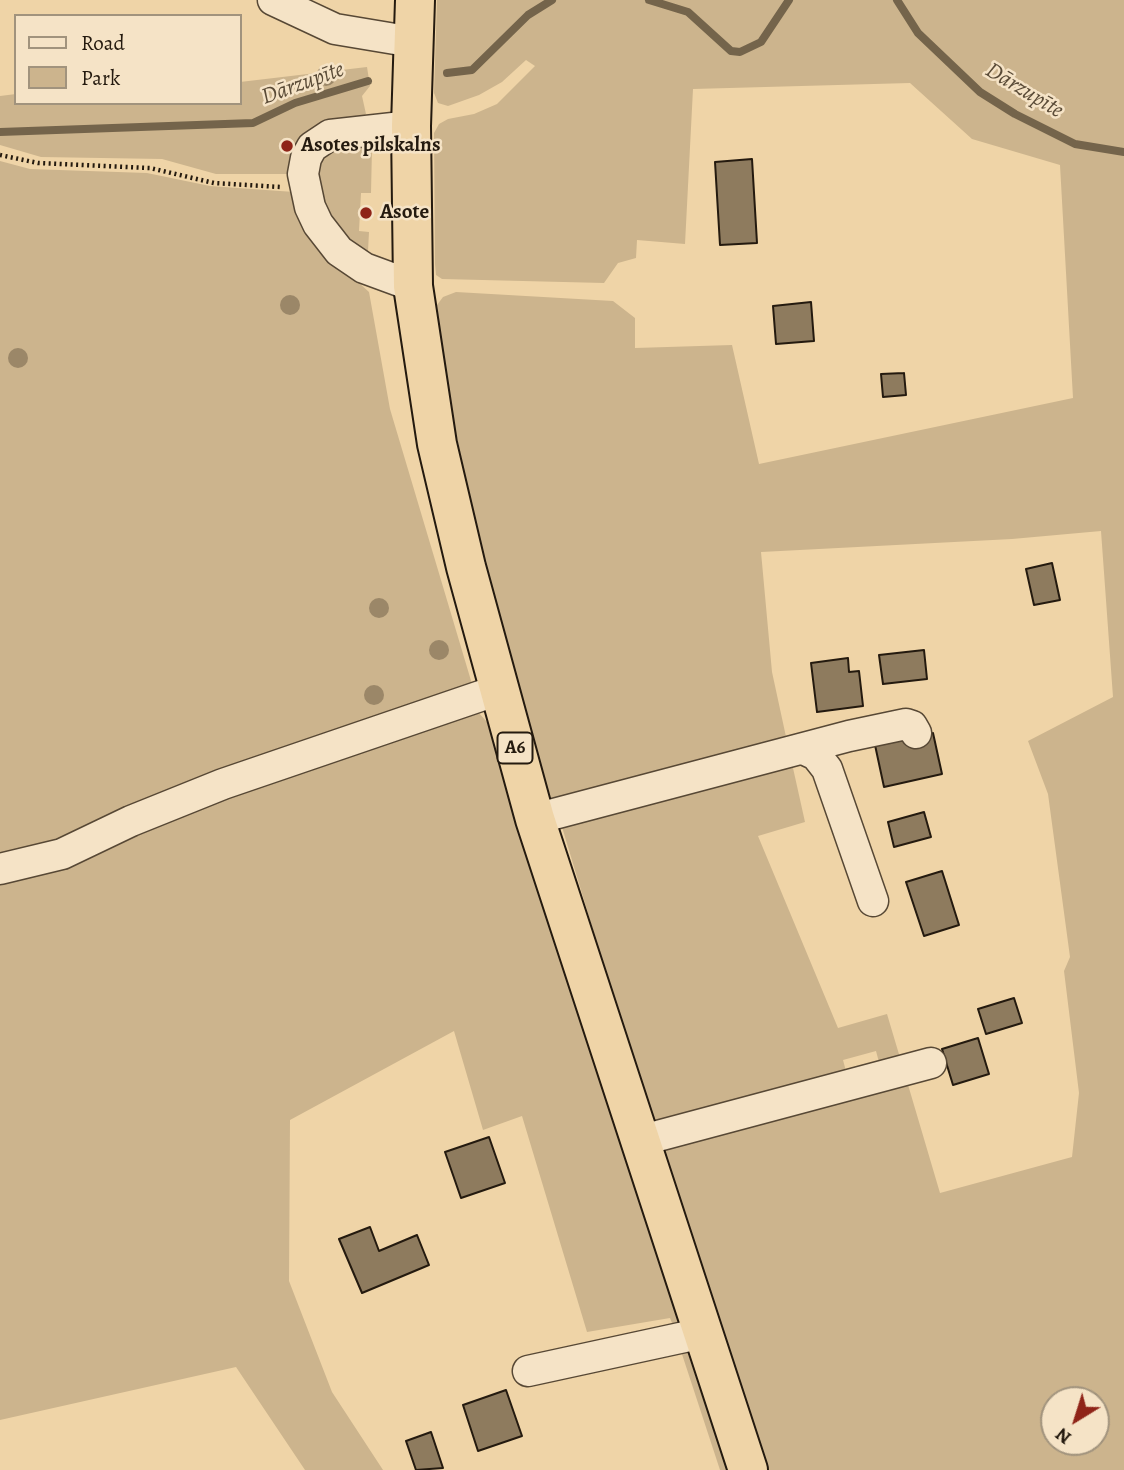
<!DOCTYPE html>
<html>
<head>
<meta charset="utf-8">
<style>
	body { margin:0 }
	#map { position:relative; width:1124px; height:1470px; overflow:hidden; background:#efd4a7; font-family:Alegreya,serif }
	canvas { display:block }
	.legend { position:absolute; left:14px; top:14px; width:228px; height:91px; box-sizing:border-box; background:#f5e3c6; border:2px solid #a1937d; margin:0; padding:9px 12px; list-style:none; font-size:21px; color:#241a0f }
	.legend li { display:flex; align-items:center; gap:14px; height:35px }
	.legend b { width:35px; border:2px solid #a1937d }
	.north { position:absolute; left:1040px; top:1386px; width:70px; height:70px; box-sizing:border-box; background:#f5e3c6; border:2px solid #a1937d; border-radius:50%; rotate:218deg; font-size:19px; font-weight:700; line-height:28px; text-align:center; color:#241a0f }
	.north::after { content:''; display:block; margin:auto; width:24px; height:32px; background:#8f2418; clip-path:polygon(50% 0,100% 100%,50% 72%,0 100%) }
</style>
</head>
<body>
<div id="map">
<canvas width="1124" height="1470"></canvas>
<ul class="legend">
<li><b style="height:9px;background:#f5e3c6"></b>Road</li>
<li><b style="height:19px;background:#ccb48d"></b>Park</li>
</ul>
<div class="north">N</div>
</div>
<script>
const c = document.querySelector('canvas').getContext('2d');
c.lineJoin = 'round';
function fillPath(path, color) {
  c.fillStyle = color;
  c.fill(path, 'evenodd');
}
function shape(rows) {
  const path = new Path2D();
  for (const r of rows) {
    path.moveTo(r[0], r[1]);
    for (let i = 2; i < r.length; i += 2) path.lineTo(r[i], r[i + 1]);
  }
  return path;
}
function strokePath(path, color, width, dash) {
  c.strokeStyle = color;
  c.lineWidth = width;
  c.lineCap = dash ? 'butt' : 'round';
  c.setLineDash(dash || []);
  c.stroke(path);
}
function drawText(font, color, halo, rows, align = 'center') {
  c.font = font + ' Alegreya,serif';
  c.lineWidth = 5;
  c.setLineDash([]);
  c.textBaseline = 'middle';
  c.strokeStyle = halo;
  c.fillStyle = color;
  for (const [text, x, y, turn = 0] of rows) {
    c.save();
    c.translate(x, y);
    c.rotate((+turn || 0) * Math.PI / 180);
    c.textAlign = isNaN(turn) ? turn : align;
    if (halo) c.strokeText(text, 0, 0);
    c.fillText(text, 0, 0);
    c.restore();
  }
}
fillPath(shape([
	[437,0,1124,0,1124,1470,767,1470,663,1146,906,1078,940,1193,1072,1157,1079,1093,1064,971,1070,957,1048,794,1028,741,1113,697,1101,531,1012,539,761,552,772,672,788,746,554,809,523,709,473,513,446,386,437,305,443,297,456,292,613,301,635,318,635,348,732,345,759,464,1073,398,1060,165,972,139,910,83,693,89,685,244,637,240,636,258,618,263,604,283,442,279,436,275,435,264,434,133,439,124,448,119,474,114,497,104,535,66,526,60,502,82,479,95,448,106,438,103,434,93],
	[1054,1400,1096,1400,1096,1442,1054,1442],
	[367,67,370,86,362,96,366,114,291,174,216,174,162,159,41,157,0,145,0,96,16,94,16,103,240,103,240,82],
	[368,142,372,148,371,193,361,193,359,231,369,232,368,251,365,254,343,242,314,183,318,156,325,146],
	[0,161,30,169,147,173,210,186,294,192,347,272,369,292,390,409,472,684,76,835,0,857],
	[478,712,487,722,565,975,679,1323,674,1328,670,1318,587,1332,522,1116,483,1130,454,1031,290,1120,289,1281,332,1392,383,1470,305,1470,236,1367,0,1420,0,876,138,825],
	[791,759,805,822,758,836,838,1028,887,1014,901,1061,880,1066,876,1051,843,1060,847,1075,656,1123,630,1053,562,827],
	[678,1342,685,1345,727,1470,720,1470]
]), '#ccb48d');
strokePath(shape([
	[649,0,688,12,731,51,740,52,761,42,789,0],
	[897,0,918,33,980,92,1015,114,1075,144,1124,152],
	[447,73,472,70,528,15,552,0],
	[0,132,253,123,295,103,368,81]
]), '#74644b', 8);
const building = shape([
	[752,159,757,243,720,245,715,162,752,159],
	[811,302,814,341,776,344,773,306,811,302],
	[904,373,906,395,883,397,881,374,904,373],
	[1052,563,1060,600,1034,605,1026,569,1052,563],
	[924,650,927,679,883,684,879,655,924,650],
	[848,658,849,672,859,671,863,706,817,712,811,663,848,658],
	[933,733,942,774,884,787,875,745,933,733],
	[924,812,931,837,894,847,888,822,924,812],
	[942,871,959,925,924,936,906,882,942,871],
	[1014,998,1022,1023,986,1034,978,1009,1014,998],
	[978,1038,989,1074,953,1085,942,1049,978,1038],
	[489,1137,505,1183,461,1198,445,1152,489,1137],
	[370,1227,379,1251,417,1235,429,1265,362,1293,339,1239,370,1227],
	[506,1390,522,1436,478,1451,463,1405,506,1390],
	[431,1432,443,1468,416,1470,406,1441,431,1432]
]);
fillPath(building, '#8e7b5e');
strokePath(building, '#241a0f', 2);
const minor = shape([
	[273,0,335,29,413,42],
	[411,126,330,135,312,147,306,158,303,174,310,207,318,224,339,251,364,268,413,286],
	[803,749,816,755,827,769,873,901],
	[535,819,849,736,906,724,912,726,916,733],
	[0,869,62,854,131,821,223,784,498,690],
	[639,1141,931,1063],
	[528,1371,703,1333]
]);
const highway = shape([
	[415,0,411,126,413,286,437,444,466,567,535,819,748,1470]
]);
strokePath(minor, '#574835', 33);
strokePath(highway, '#241a0f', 42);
strokePath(shape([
	[0,155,38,163,150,168,214,183,280,187]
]), '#241a0f', 4.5, [2, 3.5]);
strokePath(minor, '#f5e3c6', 30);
strokePath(highway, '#efd4a7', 38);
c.fillStyle = '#9b8768';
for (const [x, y] of [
	[326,76],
	[290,305],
	[18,358],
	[379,608],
	[439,650],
	[374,695]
]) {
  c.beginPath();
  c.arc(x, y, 10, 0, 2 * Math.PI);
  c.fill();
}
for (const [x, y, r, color] of [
	[287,146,7,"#8f2418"],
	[366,213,7,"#8f2418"]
]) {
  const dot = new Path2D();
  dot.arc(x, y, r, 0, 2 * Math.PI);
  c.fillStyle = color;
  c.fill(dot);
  strokePath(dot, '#f5e3c6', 2.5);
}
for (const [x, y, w] of [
	[515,748,35]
]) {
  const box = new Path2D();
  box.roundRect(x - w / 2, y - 15.5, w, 31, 5);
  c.fillStyle = '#f5e3c6';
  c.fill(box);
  strokePath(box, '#241a0f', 2);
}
drawText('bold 19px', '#241a0f', null, [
	["A6",515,748]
]);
drawText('bold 21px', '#241a0f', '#f5e3c6', [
	["Asotes pilskalns",301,146],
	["Asote",380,213]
], 'left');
drawText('italic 23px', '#5a4b37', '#f5e3c6', [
	["Dārzupīte",303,84,-20],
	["Dārzupīte",1024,91,31]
]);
</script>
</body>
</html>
